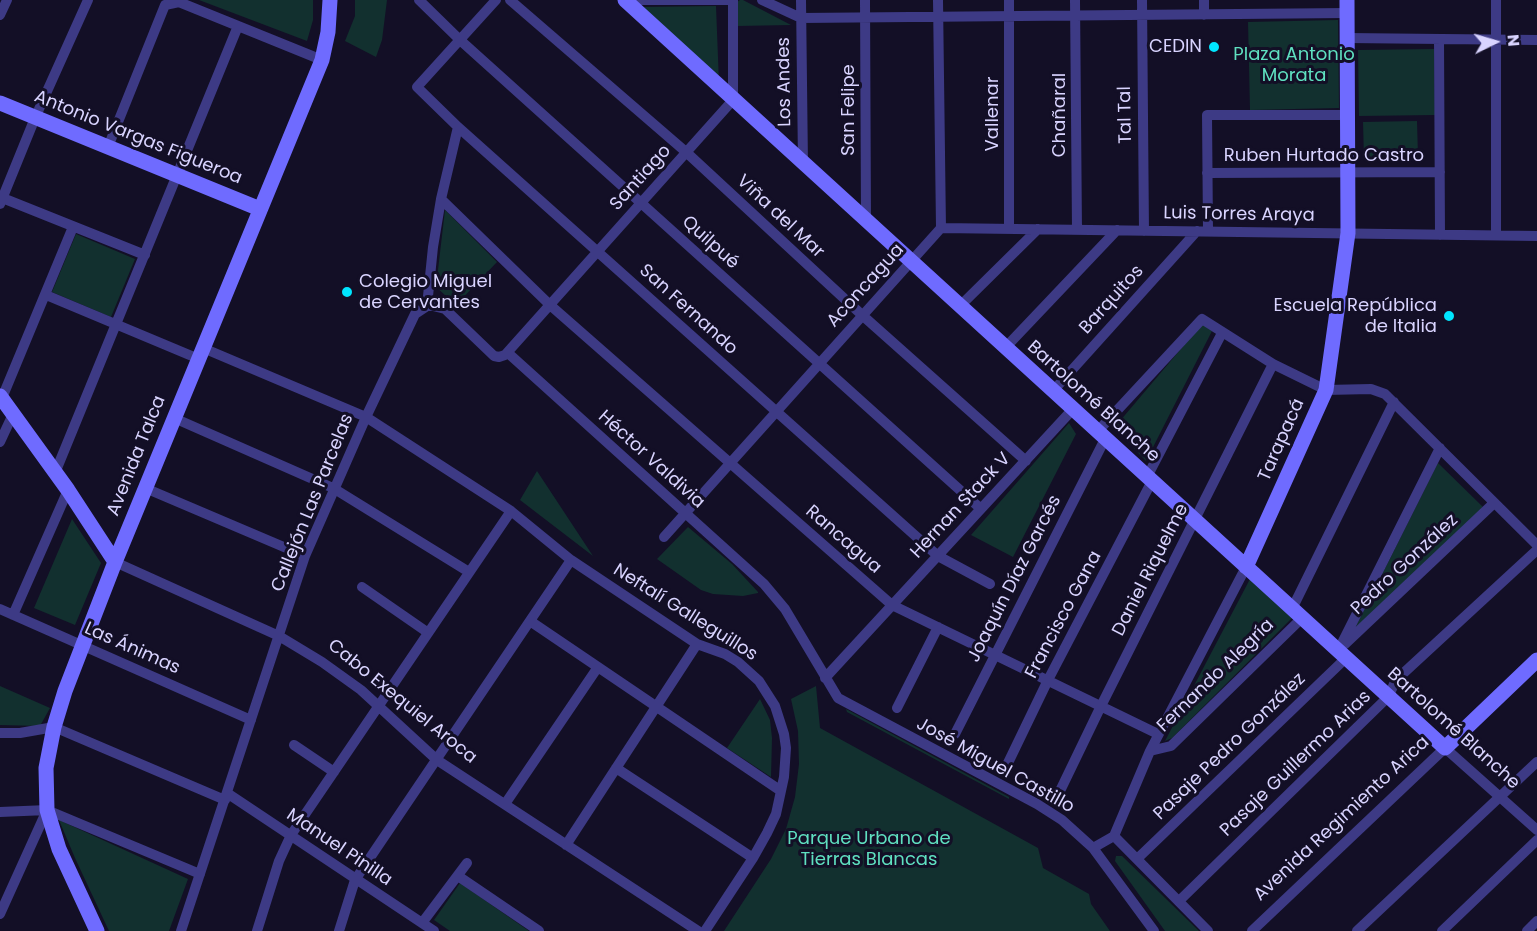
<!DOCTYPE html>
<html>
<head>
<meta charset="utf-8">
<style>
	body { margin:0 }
	#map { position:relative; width:1537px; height:931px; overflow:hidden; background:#130f26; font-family:Poppins,sans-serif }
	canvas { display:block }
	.north { position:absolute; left:1465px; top:12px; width:60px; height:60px; -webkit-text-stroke:4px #130f26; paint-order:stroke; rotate:85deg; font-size:16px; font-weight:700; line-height:24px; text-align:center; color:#d9d4ff }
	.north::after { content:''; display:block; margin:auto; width:21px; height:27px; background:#d9d4ff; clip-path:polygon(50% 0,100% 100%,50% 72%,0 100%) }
</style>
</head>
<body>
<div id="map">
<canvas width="1537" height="931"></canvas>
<div class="north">N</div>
</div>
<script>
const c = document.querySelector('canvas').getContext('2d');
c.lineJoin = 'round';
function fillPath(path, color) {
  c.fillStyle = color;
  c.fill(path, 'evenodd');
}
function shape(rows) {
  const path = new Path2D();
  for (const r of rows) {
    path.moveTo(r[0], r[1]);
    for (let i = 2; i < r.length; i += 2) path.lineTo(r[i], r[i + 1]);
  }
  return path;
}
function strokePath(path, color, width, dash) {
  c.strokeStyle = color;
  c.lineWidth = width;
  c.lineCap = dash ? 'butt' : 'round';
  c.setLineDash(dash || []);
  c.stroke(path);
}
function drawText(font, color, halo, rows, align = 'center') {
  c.font = font + ' Poppins,sans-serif';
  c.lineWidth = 6;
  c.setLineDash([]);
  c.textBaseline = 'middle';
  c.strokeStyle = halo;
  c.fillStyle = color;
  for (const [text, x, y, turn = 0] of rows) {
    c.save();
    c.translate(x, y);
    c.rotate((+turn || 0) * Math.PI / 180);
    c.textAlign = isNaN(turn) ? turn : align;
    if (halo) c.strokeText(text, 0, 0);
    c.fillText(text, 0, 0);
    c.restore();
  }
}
fillPath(shape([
	[199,0,313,0,313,20,307,41],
	[355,0,387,0,382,40,376,57,345,41,355,16],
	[740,0,743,0,791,25,737,26,737,2],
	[716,6,719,83,641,7],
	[1338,20,1339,108,1250,110,1248,22],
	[1434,49,1435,115,1359,116,1358,50],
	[1417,121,1418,156,1364,159,1363,122],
	[445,210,497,262,456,305,436,287],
	[76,234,135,259,111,317,52,292],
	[1202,324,1212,331,1146,461,1114,428],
	[1069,423,1076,434,1013,557,971,535],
	[1438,463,1483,507,1352,634],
	[537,471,593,556,520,500],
	[72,519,101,563,75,625,34,608],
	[688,527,732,564,758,592,758,593,743,596,713,594,701,590,657,559],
	[1250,579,1293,617,1172,738,1165,741],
	[0,686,50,708,40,726,0,725],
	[816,686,820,728,1038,848,1043,868,1089,894,1091,904,1110,931,724,931,771,859,786,829,795,797,799,764,798,731,791,699],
	[760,699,770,720,772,738,771,777,727,748],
	[846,709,1009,797,1009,799,847,712],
	[59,820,188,879,169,931,109,931,75,858],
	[1116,856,1122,856,1199,931,1165,931,1115,861],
	[460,883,529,931,450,931,434,920]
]), '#12302f');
strokePath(shape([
	[419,0,460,40,981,509],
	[496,0,417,87,458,127,938,556,990,584],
	[510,0,686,152,862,315,1026,461],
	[762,0,801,18,1347,13],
	[801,0,803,164],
	[865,0,866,220],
	[1009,0,1009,229],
	[1075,0,1077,230],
	[1142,0,1144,231],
	[1204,0,1204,15],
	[1496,0,1496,235],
	[0,15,7,0],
	[1347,38,1537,40],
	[1439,39,1440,235],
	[108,147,165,5,179,2,322,60],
	[1207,173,1440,172],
	[0,197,145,255],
	[441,199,550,305,892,605,1158,734],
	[0,204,35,118,88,0],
	[941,228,1537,236],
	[1208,231,1207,115,1348,115],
	[46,295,199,359],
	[427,306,433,247,441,199,458,127],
	[960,306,1038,229],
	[203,348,366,417,511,511,571,560,697,644,725,654,738,662,759,681,775,706,784,734,786,748,784,777,776,814,767,833,753,858,705,931],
	[1005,348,1117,230],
	[508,353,764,584,785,609,838,698,1037,804,1062,820,1093,848,1154,931],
	[1053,391,1197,231],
	[2,398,73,227],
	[174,418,333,488,469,572],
	[1097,432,1202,319,1273,364,1326,390,1371,389,1385,394,1537,545],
	[0,442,13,414],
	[55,473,238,26],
	[1147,477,1222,333],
	[145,488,305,556],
	[664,537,941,228,938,0],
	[115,562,279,636,322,662,361,690,437,760,698,931],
	[362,587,427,632],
	[0,609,251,720],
	[1292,609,1394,402],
	[13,615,68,490],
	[530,621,781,791],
	[1345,644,1494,503],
	[1338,651,1440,448],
	[825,678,1073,409],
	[897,708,938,627],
	[0,733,20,733,54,727,225,800],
	[955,734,1105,439],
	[294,745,334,772],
	[1150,751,1171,746,1302,618],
	[1007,765,1048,680,1152,481],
	[616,768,753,858],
	[227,793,434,931],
	[1059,793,1101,706,1273,364],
	[505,804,598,667],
	[0,812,47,810,200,874],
	[1114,836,1208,931],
	[566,845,697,644],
	[1093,848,1114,836,1150,751,1246,567],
	[1137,859,1346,658],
	[458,876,539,931],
	[1179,901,1388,697,1396,680,1537,550],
	[0,914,47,810],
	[422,923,467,863],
	[181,931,305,556,366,417,415,314,427,306,433,306,445,309,494,356,499,357,505,355,733,100,733,0,625,0],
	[257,931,279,861,291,835,511,511],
	[339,931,355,880,571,560],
	[1252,931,1445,748,1537,830],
	[1357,931,1537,762],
	[1442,931,1537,840],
	[1527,931,1537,921]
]), '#3d3a85', 10);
strokePath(shape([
	[625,0,1445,748,1537,660],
	[0,103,260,209],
	[0,396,68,490,115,562],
	[1246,567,1326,390,1348,233,1347,0],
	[97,931,59,849,47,810,46,768,54,727,65,691,115,562,322,60,328,32,330,0]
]), '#6f6bff', 15);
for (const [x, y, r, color] of [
	[1214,47,6,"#00e5ff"],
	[347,292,6,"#00e5ff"],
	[1449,316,6,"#00e5ff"]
]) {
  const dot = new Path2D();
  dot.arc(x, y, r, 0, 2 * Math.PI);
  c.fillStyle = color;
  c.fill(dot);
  strokePath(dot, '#130f26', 2);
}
drawText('18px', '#d9d4ff', '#130f26', [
	["CEDIN",1202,47],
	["Colegio Miguel",359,282,"left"],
	["de Cervantes",359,303,"left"],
	["Escuela República",1437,306],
	["de Italia",1437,327]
], 'right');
drawText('18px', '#5fe0c0', '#130f26', [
	["Plaza Antonio",1294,55],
	["Morata",1294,76],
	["Parque Urbano de",869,839],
	["Tierras Blancas",869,860]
]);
drawText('18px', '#d9d4ff', '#130f26', [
	["Los Andes",785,82,-91],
	["San Felipe",849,110,-90],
	["Vallenar",993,114,-90],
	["Chañaral",1060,115,-90],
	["Tal Tal",1126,115,-91],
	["Antonio Vargas Figueroa",138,138,22],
	["Ruben Hurtado Castro",1324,156],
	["Santiago",641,178,-48],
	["Luis Torres Araya",1239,215,1],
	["Viña del Mar",780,217,43],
	["Quilpué",710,243,42],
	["Aconcagua",866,286,-48],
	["Barquitos",1112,300,-48],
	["San Fernando",688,310,42],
	["Bartolomé Blanche",1093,402,42],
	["Tarapacá",1282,440,-66],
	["Avenida Talca",137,456,-68],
	["Héctor Valdivia",651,460,42],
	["Callejón Las Parcelas",313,503,-68],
	["Hernan Stack V",961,506,-47],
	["Rancagua",843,540,41],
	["Pedro González",1405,565,-43],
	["Daniel Riquelme",1151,570,-63],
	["Joaquín Díaz Garcés",1015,579,-63],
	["Neftalí Galleguillos",685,613,32],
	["Francisco Gana",1064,615,-62],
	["Las Ánimas",132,649,24],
	["Fernando Alegría",1216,676,-44],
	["Cabo Exequiel Aroca",402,702,39],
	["Bartolomé Blanche",1453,729,42],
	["Pasaje Pedro González",1230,747,-44],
	["Pasaje Guillermo Arias",1296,764,-44],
	["José Miguel Castillo",995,766,29],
	["Avenida Regimiento Arica",1342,819,-43],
	["Manuel Pinilla",339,848,34]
]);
</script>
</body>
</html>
